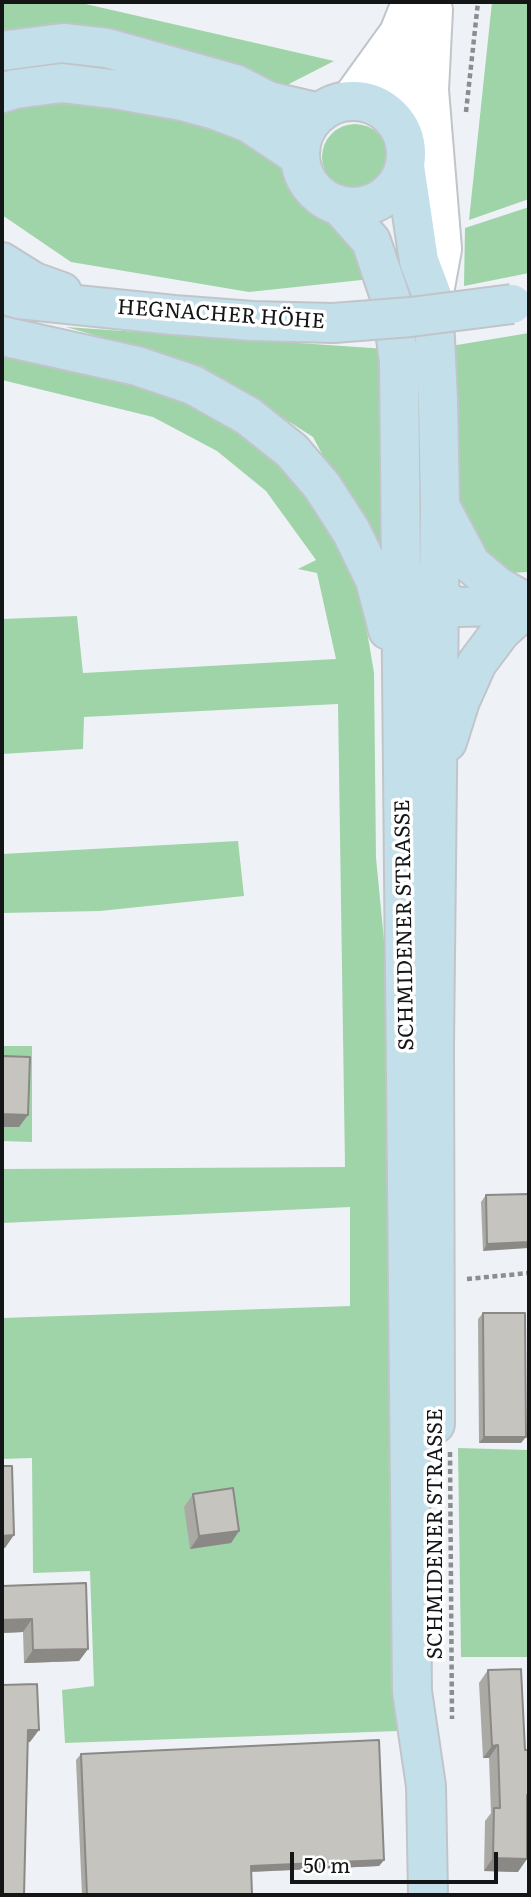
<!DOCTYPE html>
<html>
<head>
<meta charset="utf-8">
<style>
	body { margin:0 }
	#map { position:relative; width:531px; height:1897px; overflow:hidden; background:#eef2f6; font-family:Literata,serif }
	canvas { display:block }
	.frame { position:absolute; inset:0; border:4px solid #131516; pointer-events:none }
	.scale { position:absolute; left:290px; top:1852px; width:208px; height:32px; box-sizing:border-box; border:4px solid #131516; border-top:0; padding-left:9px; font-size:21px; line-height:24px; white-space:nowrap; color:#131516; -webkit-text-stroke:5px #fff; paint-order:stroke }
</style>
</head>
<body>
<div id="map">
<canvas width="531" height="1897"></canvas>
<div class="frame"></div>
<div class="scale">50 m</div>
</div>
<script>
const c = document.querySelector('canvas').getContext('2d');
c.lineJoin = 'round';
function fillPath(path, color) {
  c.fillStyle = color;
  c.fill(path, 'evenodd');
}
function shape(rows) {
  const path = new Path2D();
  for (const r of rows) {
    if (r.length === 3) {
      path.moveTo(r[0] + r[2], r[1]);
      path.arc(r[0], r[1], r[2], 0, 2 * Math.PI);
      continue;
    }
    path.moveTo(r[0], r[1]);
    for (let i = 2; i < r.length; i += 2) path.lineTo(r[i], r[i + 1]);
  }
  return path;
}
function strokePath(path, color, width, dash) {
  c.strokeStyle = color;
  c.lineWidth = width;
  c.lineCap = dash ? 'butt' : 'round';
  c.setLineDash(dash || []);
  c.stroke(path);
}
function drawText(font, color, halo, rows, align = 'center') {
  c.font = font + ' Literata,serif';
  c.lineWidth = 7;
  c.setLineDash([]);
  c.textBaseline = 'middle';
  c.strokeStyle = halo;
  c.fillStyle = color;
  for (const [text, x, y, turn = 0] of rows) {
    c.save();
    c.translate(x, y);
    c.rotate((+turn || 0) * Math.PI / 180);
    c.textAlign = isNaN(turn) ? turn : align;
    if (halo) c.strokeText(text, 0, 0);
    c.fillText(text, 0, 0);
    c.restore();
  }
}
fillPath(shape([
	[2,2,77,2,334,61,285,86,2,39],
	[492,2,529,2,529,199,469,220],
	[86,97,248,136,283,161,298,197,344,230,371,279,249,292,71,262,2,215,2,108],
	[355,157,33],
	[529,207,529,273,464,286,465,228],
	[66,327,386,349,388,578,313,437,202,366],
	[529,333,529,572,509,573,474,544,458,493,451,346],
	[2,350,135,382,203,405,257,443,295,478,339,540,361,595,374,673,376,858,391,1012,398,1731,65,1743,62,1690,94,1686,90,1571,33,1573,32,1458,2,1459,2,1318,350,1306,350,1207,2,1223,2,1169,345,1167,338,704,84,717,83,749,2,754,2,619,77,616,83,673,336,659,317,573,298,569,316,560,266,491,217,451,153,417,2,380],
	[238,841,244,896,100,911,2,913,2,854],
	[2,1046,32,1046,32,1142,2,1141],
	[458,1448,529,1450,529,1657,461,1657]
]), '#9fd4a9');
const tertiary = shape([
	[350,101,399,33,407,13],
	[394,120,404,74,423,33],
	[433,298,442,249,429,90,433,10]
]);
const secondary = shape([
	[2,51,63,43,107,48,235,84,268,101,320,113],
	[2,93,15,89,62,83,120,90,182,101,215,110,249,123,300,157],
	[353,154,53],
	[405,166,419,261,433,298,438,400,440,506,434,1045,435,1424],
	[339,205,371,241,391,300,399,361,412,1691,426,1786,428,1895],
	[2,262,34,282,62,292],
	[2,294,19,299,174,315,253,321,333,323],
	[2,336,137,366,193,385,248,416,292,451,322,486,351,531,375,580,388,630],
	[441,508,471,564,497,586,529,604],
	[420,584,438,600,460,607,529,605],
	[447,742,460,701,477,663,501,631,529,606]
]);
strokePath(tertiary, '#c1c5c9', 42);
strokePath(secondary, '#c1c5c9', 42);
strokePath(shape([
	[466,112,478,2],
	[467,1279,529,1273],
	[450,1452,452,1719]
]), '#8b8e91', 4.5, [5, 3.5]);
strokePath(tertiary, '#fff', 38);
strokePath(secondary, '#c3dfea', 38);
const secondaryBridge = shape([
	[333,323,411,317,512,304]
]);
strokePath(secondaryBridge, '#c1c5c9', 42, []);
strokePath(secondaryBridge, '#c3dfea', 38);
fillPath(shape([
	[529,1194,483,1251,481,1202,486,1195],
	[483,1313,521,1443,479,1443,478,1319],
	[193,1494,239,1531,231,1543,190,1549,184,1507],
	[86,1583,88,1649,79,1661,24,1663,23,1632,2,1633],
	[488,1670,525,1750,529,1750,529,1796,527,1799,518,1872,484,1871,485,1821,491,1813,489,1758,483,1758,479,1683],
	[81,1754,384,1860,379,1866,251,1872,252,1895,82,1895,76,1760]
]), '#aaa9a4');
fillPath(shape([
	[2,1114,28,1115,19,1127,2,1127],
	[529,1242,529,1248,483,1251,487,1244],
	[484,1437,526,1437,521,1443,479,1443],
	[239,1531,231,1543,190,1549,199,1536],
	[14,1535,5,1548,2,1548,2,1536],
	[32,1619,23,1632,2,1633,2,1620],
	[88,1649,79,1661,24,1663,33,1650],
	[28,1730,39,1730,30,1742,19,1743],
	[498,1745,489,1758,483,1758,492,1746],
	[493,1858,527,1859,518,1872,484,1871],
	[384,1860,379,1866,246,1872,251,1866]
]), '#8b8986');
const building = shape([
	[2,1056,30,1057,28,1115,2,1114,2,1056],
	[529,1194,529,1242,487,1244,486,1195,529,1194],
	[483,1313,525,1313,526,1437,484,1437,483,1313],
	[2,1466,12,1466,14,1535,2,1536,2,1466],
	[233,1488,239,1531,199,1536,193,1494,233,1488],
	[86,1583,88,1649,33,1650,32,1619,2,1620,2,1586,86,1583],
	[521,1669,525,1750,529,1750,529,1795,527,1795,527,1859,493,1858,494,1808,500,1808,498,1745,492,1746,488,1670,521,1669],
	[37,1684,39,1730,28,1730,24,1895,2,1895,2,1685,37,1684],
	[379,1740,384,1860,251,1866,252,1895,87,1895,81,1754,379,1740]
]);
fillPath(building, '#c6c4bf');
strokePath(building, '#8b8986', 2);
drawText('21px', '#131516', '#fff', [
	["HEGNACHER HÖHE",221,315,4],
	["SCHMIDENER STRASSE",405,925,-91],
	["SCHMIDENER STRASSE",436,1534,-90]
]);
</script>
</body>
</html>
